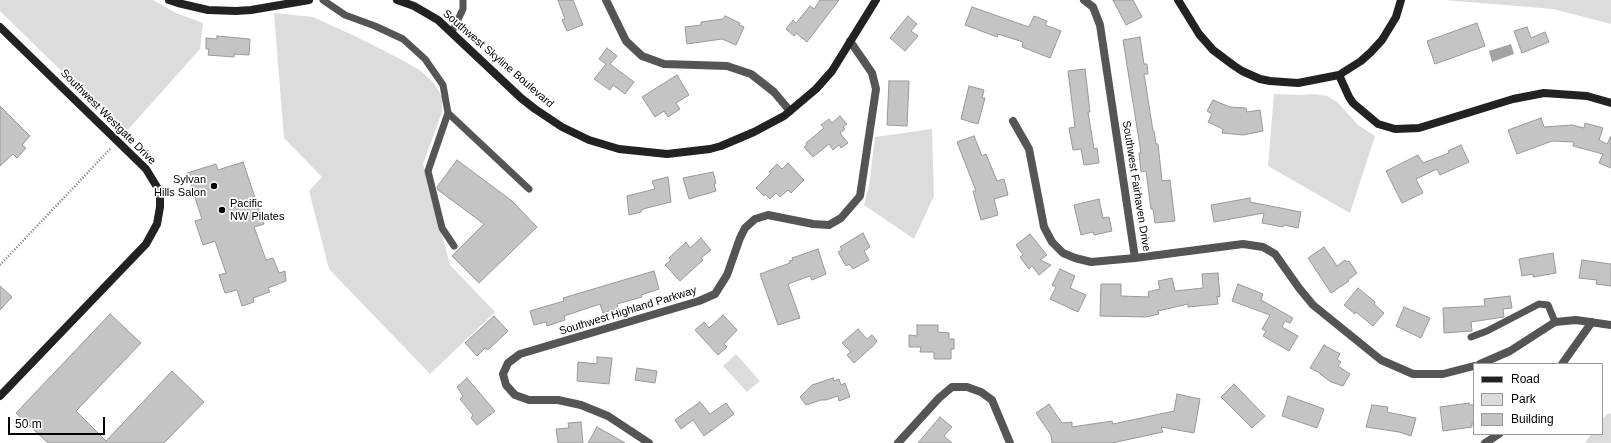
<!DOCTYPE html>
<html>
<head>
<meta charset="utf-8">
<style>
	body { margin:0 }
	#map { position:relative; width:1611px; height:443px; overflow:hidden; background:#fff; font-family:Helvetica,sans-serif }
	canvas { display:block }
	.legend { position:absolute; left:1473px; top:363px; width:130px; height:72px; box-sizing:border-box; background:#fff; border:1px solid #999; margin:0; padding:5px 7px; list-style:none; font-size:12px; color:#000 }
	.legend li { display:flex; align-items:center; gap:8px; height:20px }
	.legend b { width:20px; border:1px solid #999 }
	.scale { position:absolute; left:8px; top:417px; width:97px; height:18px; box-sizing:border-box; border:2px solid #000; border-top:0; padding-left:5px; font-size:12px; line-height:14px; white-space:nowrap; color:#000; -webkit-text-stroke:3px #fff; paint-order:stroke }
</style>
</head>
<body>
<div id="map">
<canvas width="1611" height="443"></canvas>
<ul class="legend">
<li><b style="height:5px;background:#222"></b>Road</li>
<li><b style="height:11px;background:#dcdcdc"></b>Park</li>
<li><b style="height:11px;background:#c4c4c4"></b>Building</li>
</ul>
<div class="scale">50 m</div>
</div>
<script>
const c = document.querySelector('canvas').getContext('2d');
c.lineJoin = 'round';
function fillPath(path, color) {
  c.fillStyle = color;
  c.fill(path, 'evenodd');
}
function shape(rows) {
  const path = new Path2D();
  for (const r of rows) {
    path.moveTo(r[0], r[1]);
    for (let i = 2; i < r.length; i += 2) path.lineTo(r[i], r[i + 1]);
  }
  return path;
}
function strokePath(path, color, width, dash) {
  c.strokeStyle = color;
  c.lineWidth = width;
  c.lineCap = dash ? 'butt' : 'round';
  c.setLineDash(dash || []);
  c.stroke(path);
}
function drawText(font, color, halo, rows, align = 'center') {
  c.font = font + ' Helvetica,sans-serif';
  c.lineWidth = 3.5;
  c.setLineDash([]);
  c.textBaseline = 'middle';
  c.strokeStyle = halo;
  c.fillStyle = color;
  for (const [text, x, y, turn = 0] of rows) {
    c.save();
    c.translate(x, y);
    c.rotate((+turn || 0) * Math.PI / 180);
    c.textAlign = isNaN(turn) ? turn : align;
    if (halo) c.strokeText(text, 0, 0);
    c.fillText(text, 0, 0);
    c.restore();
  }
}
fillPath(shape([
	[0,0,153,0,176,13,203,23,200,49,125,133,0,11],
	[1445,0,1611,0,1611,24,1553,9],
	[274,13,313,17,359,38,404,61,421,71,434,83,442,97,442,112,423,164,450,265,495,312,430,374,329,269,309,191,322,177,284,138],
	[1274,94,1301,95,1315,94,1327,96,1337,102,1358,125,1375,136,1350,213,1268,166],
	[932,129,934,196,914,239,864,205,869,186,875,137],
	[736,354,760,381,747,392,723,366],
	[1608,413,1611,414,1611,443,1585,443,1591,434,1602,434,1602,420]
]), '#dcdcdc');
fillPath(shape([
	[1511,44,1514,54,1492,62,1489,51]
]), '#a3a3a3');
const building = shape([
	[558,0,573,0,583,25,567,31,562,20,565,19,558,0],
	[820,0,839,0,807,42,796,33,794,36,786,29,793,20,796,23,810,6,814,9,820,0],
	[1113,0,1133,0,1142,17,1126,25,1113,0],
	[972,7,1029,27,1034,16,1047,21,1045,25,1061,31,1050,58,1022,47,1023,42,998,34,997,37,965,25,972,7],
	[725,16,740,23,739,25,744,27,736,45,722,39,687,44,685,27,701,25,701,22,723,19,725,16],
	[908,16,917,24,911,31,918,36,905,51,890,38,908,16],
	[1477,23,1485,46,1435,64,1427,41,1477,23],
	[1527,27,1531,38,1545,32,1549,42,1522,53,1514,31,1527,27],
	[217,36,250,39,249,55,234,54,234,57,208,55,209,49,206,49,206,38,217,39,217,36],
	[1140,37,1144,64,1147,64,1148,74,1144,74,1153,131,1154,131,1156,144,1158,144,1162,181,1170,180,1175,221,1155,223,1153,209,1151,209,1146,171,1141,172,1139,153,1141,153,1123,40,1140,37],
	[607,48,617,56,610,64,634,82,625,94,613,85,610,90,594,79,606,64,599,59,607,48],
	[1085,69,1090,112,1088,112,1094,149,1097,148,1099,163,1084,165,1081,149,1073,150,1069,128,1075,127,1068,71,1085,69],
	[677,75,689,95,676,103,680,109,668,117,664,111,655,117,642,97,677,75],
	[889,81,909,81,907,126,887,125,889,81],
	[969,86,984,90,982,98,985,98,978,124,961,119,969,86],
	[1213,100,1230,107,1246,108,1247,112,1260,110,1263,131,1243,135,1222,133,1223,129,1208,122,1212,114,1207,111,1213,100],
	[0,106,30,136,22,145,26,148,17,158,13,154,0,166,0,106],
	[840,116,847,124,843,127,845,129,840,133,848,143,841,148,839,145,833,150,829,144,813,157,804,147,807,145,806,143,824,128,821,125,829,119,832,123,840,116],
	[1541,118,1544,127,1572,125,1584,128,1585,123,1603,128,1599,140,1607,144,1611,136,1611,168,1599,163,1603,154,1573,146,1574,142,1552,141,1517,154,1508,130,1541,118],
	[974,136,982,156,986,154,997,181,1004,179,1008,195,994,199,998,215,981,220,973,191,976,191,957,142,974,136],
	[1461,145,1469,162,1440,175,1437,169,1416,179,1423,193,1402,203,1386,171,1418,155,1423,163,1449,153,1448,151,1461,145],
	[457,160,512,201,537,227,479,283,452,256,484,224,438,190,437,187,457,160],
	[243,162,264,224,254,227,266,260,273,258,279,273,285,271,286,281,268,288,270,292,253,298,254,302,242,306,237,290,225,293,219,275,226,273,215,241,203,245,195,221,202,219,187,173,216,164,218,170,243,162],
	[788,163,804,180,791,193,788,190,780,197,776,193,770,199,765,194,764,196,756,188,771,173,769,172,777,164,782,169,788,163],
	[713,172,716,183,714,184,716,191,689,199,683,178,713,172],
	[668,177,671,202,643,209,641,212,629,215,627,196,655,189,652,181,668,177],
	[1250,198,1250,202,1301,212,1298,228,1284,225,1283,227,1262,223,1264,213,1214,222,1211,205,1250,198],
	[1099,199,1103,218,1109,217,1112,231,1094,235,1093,232,1081,235,1074,205,1099,199],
	[863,233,870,247,864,251,869,260,853,269,849,264,846,266,838,252,842,250,840,247,863,233],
	[1030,234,1047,255,1040,260,1051,265,1039,275,1032,266,1029,269,1020,257,1023,255,1016,245,1030,234],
	[701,238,711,250,701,258,703,260,680,281,665,265,671,260,669,258,686,242,690,248,701,238],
	[1324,247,1337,266,1345,260,1347,262,1349,261,1357,273,1348,280,1349,281,1331,293,1308,258,1324,247],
	[818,249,826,274,812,280,810,276,788,284,800,318,778,325,760,274,790,263,789,261,793,260,792,258,818,249],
	[1553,253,1556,273,1533,277,1533,274,1522,276,1519,259,1553,253],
	[1582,260,1611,264,1611,286,1596,284,1597,280,1579,278,1582,260],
	[1060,269,1075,276,1070,288,1086,295,1078,312,1050,299,1056,287,1052,285,1060,269],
	[654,271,659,289,641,295,642,297,617,304,618,308,603,313,600,304,564,316,565,320,547,326,546,322,534,325,530,311,564,301,563,298,654,271],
	[1218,273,1220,297,1217,296,1218,304,1188,307,1188,304,1158,311,1159,314,1146,317,1100,316,1101,284,1121,284,1121,296,1149,297,1148,292,1160,289,1158,281,1172,278,1175,291,1203,288,1202,274,1218,273],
	[1238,284,1263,294,1261,300,1293,318,1290,323,1285,321,1282,327,1298,336,1289,351,1263,336,1266,331,1262,329,1270,315,1232,301,1238,284],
	[0,286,12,297,0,310,0,286],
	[1358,288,1375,302,1374,304,1384,313,1373,326,1356,312,1355,314,1344,305,1358,288],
	[1510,296,1512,308,1503,309,1504,317,1471,322,1472,331,1444,333,1443,308,1485,306,1484,299,1510,296],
	[1404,307,1430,318,1421,338,1396,326,1404,307],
	[110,314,141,343,76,411,106,441,172,371,204,402,164,443,48,443,16,413,110,314],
	[723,315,737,330,724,344,727,347,718,355,695,330,704,322,709,328,723,315],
	[494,316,508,331,488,350,485,348,477,356,465,343,494,316],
	[917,325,938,325,938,332,949,333,949,339,954,339,954,349,951,349,951,359,934,359,934,352,920,352,921,347,909,347,909,335,917,336,917,325],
	[858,329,867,339,872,335,877,341,873,346,854,363,847,355,851,352,842,343,858,329],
	[1324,345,1340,354,1337,359,1341,362,1338,366,1350,374,1343,386,1331,382,1320,374,1320,373,1310,368,1324,345],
	[597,357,612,358,609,384,577,381,578,362,597,364,597,357],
	[637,368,657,371,655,383,635,380,637,368],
	[467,378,495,411,477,425,471,418,473,415,460,399,463,396,457,387,467,378],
	[833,378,834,381,839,379,841,385,845,383,850,397,839,401,838,396,826,400,821,400,806,405,800,397,812,385,833,378],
	[1234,384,1265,416,1252,428,1221,397,1234,384],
	[1177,394,1200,399,1194,433,1161,427,1163,432,1112,443,1052,443,1051,435,1036,413,1049,404,1062,423,1072,422,1072,427,1112,421,1113,424,1174,411,1177,394],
	[1288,396,1324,409,1317,428,1282,416,1288,396],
	[700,402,710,414,726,403,734,414,704,436,693,420,681,429,675,420,700,402],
	[1469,403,1469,405,1474,405,1474,423,1472,423,1472,427,1443,431,1440,407,1469,403],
	[1372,405,1388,407,1387,412,1416,418,1411,436,1399,432,1366,427,1372,405],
	[940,417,952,427,944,436,952,443,918,443,940,417],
	[581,422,583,443,558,443,556,429,569,428,568,423,581,422],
	[597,427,625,443,588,443,597,427]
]);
fillPath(building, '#c4c4c4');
strokePath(building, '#999', 1);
strokePath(shape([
	[0,265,111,148]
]), '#777', 2.5, [1, 2]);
strokePath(shape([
	[323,0,345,15,375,26,403,39,425,59,443,85,448,113,529,189],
	[452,32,463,9,463,0],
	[448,113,428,171,442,228,454,246],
	[1471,337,1487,331,1539,304,1548,305,1555,322]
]), '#555', 7);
strokePath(shape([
	[606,0,626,41,642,56,664,64,727,66,751,74,774,92,790,111],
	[1084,0,1093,7,1100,25,1135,258],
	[1013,121,1029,149,1044,227,1052,242,1063,253,1075,258,1091,262,1135,258,1243,244,1263,247,1275,254,1299,288,1313,305,1381,360,1413,374,1443,374,1474,366],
	[1480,364,1510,351,1555,322,1576,320,1611,325],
	[1562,364,1592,322],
	[649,443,608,416,581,405,558,400,529,400,515,395,506,385,503,374,508,363,520,354,699,301,715,294,727,275,740,238,745,228,755,219,768,215,813,224,829,225,841,218,860,196,876,89,872,73,850,41],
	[898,443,939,398,952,387,967,387,981,392,992,400,1010,443],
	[1485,443,1499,434]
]), '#555', 8);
strokePath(shape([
	[169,0,178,3,208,10,236,11,251,10,309,0],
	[397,0,414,6,438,20,521,98,535,109,562,127,589,140,619,149,667,154,710,149,721,146,754,132,784,116,816,89,832,71,876,0],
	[1178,0,1199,34,1213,50,1233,65,1242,71,1260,79,1270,81,1298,83,1339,75,1361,61,1371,52,1382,40,1396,17,1401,0],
	[0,27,146,169,157,187,160,197,160,207,157,224,146,244,0,396],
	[1339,75,1349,97,1353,103,1378,124,1395,129,1419,128,1513,99,1544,93,1587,96,1611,103]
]), '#222', 8);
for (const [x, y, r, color] of [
	[214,186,4,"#000"],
	[222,210,4,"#000"]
]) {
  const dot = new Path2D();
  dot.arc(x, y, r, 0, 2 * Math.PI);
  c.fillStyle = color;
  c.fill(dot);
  strokePath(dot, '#fff', 1.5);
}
drawText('11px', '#000', '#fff', [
	["Southwest Skyline Boulevard",498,59,41],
	["Southwest Westgate Drive",108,117,45],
	["Southwest Fairhaven Drive",1136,186,81],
	["Southwest Highland Parkway",628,311,-17]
]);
drawText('11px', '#000', '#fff', [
	["Sylvan",206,180],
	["Hills Salon",206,193],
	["Pacific",230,204,"left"],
	["NW Pilates",230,217,"left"]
], 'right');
</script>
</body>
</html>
